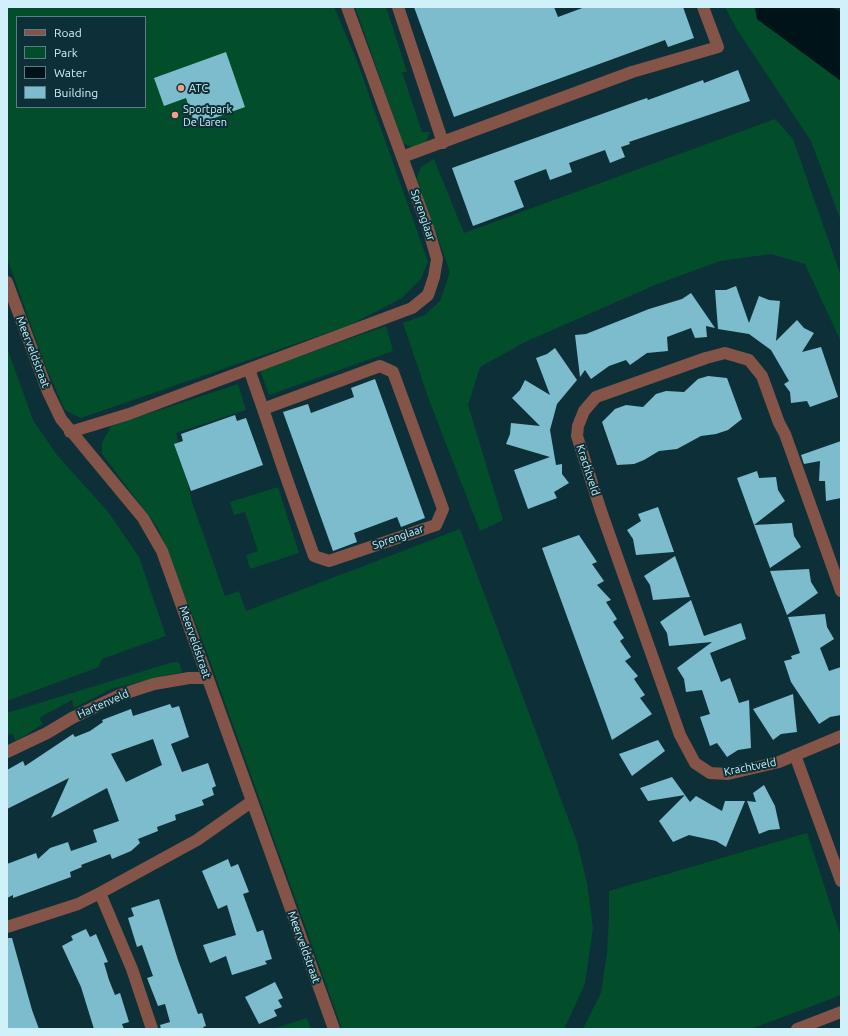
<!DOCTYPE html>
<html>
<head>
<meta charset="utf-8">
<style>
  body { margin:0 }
  #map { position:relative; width:848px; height:1036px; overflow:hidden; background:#0d3038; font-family:Ubuntu,sans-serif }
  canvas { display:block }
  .frame { position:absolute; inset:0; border:8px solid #d1f1fa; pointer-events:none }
  .legend { position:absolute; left:16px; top:16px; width:130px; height:92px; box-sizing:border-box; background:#0d3038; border:1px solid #5b7d86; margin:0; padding:5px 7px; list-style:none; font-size:12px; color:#d1f1fa }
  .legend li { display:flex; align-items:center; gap:8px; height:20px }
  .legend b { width:20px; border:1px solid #5b7d86 }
</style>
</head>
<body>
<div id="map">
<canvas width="848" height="1036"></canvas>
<div class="frame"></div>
<ul class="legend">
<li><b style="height:5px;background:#835447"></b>Road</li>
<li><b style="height:11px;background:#024d2a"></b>Park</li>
<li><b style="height:11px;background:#001318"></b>Water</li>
<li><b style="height:11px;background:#7cbccd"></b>Building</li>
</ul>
</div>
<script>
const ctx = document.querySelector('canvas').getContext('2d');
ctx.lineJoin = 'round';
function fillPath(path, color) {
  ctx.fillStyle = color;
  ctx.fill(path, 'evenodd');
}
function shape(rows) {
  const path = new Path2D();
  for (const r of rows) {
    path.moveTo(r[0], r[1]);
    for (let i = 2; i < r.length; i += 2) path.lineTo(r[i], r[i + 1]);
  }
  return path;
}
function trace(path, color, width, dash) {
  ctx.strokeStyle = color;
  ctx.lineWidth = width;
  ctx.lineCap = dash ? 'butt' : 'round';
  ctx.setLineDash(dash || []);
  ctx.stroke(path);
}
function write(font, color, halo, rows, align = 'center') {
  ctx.font = font + ' Ubuntu,sans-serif';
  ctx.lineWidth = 4;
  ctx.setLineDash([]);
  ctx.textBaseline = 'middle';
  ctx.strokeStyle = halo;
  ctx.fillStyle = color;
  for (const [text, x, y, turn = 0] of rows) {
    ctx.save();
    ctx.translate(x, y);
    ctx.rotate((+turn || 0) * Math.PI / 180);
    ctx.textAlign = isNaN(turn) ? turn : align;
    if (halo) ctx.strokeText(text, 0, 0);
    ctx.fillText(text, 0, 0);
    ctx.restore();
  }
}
fillPath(shape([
  [7,7,334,7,357,61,428,262,421,279,402,298,350,325,81,418,65,410,45,365,7,258],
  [17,17,145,17,145,107,17,107],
  [355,7,386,7,407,72,402,72,422,132,430,132,425,144,414,149,403,143],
  [725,7,755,7,757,19,841,81,841,221,811,141,736,28],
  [775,119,793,139,841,276,841,342,805,264,771,254,720,261,655,285,525,342,480,367,468,405,503,520,480,531,429,400,403,323,425,315,440,301,450,272,417,179,421,167,434,159,464,233],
  [386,326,393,351,269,395,260,370],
  [7,348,33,420,57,455,109,513,139,557,166,636,102,659,99,667,7,701],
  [238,384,246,410,176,433,192,502,225,596,239,591,246,611,460,529,577,842,587,883,593,928,585,984,564,1029,342,1029,206,650,158,528,102,454,102,443,111,426],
  [278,487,299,553,250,569,246,555,258,551,245,512,234,515,230,502],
  [173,662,179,662,182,672,111,689,74,708,72,700,39,718,43,724,16,741,12,733,7,736,7,713],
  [807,833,841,937,841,995,751,1029,583,1029,601,993,607,952,609,917,609,891],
  [307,1018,311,1029,273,1029]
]), '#024d2a');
fillPath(shape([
  [755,7,829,7,841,11,841,81,757,19]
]), '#001318');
fillPath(shape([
  [414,7,554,7,558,17,585,7,683,7,694,38,668,47,665,40,454,117],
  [226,52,245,107,195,125,186,98,164,106,154,78],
  [738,70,750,101,629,142,630,144,621,147,625,157,610,163,605,150,569,163,572,172,550,180,546,169,514,181,524,207,473,226,452,168,638,101,647,98,648,100,703,80,704,83],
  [736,286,749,323,759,296,769,300,780,301,776,341,797,320,804,328,814,333,802,352,821,347,838,397,810,407,807,401,791,403,790,392,784,384,789,381,771,350,749,334,718,329,715,290,726,290],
  [691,293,715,328,706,326,707,337,695,338,691,328,667,337,668,351,647,353,630,365,626,360,609,366,591,379,585,370,580,377,575,335,586,334,649,309,682,299],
  [555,348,577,380,557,404,550,430,556,465,562,464,562,474,569,483,554,492,557,498,528,509,514,470,550,457,506,444,510,434,511,423,540,426,512,398,520,390,525,380,550,395,536,358,547,354],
  [708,376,727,378,742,419,728,430,716,434,701,436,677,449,659,451,644,460,634,464,617,465,602,422,615,409,626,405,643,407,656,394,666,391,684,392,698,379],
  [375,379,425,518,401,527,397,517,354,533,357,542,333,551,283,412,308,404,311,413,354,397,351,388],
  [235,415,237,421,246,418,263,465,191,491,174,444,183,441,181,434],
  [841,441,841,498,826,501,825,481,819,481,820,461,804,464,801,455],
  [757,471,759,478,776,477,778,490,785,501,754,525,737,478],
  [658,507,674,552,636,555,633,539,627,530,641,521,638,514],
  [792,523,794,536,801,547,770,568,754,525],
  [579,535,597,562,592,564,604,581,597,585,611,600,606,602,617,619,613,622,624,638,620,641,631,657,625,661,638,676,634,679,645,695,640,698,652,714,612,740,542,548],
  [675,556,690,597,653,600,650,585,644,576],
  [809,569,811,582,818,593,787,615,770,571],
  [691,600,704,636,741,623,746,639,710,653,721,682,730,678,739,703,749,700,751,748,738,750,727,757,717,743,710,746,700,717,710,714,702,690,686,692,684,679,677,668,712,642,669,646,667,633,660,622],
  [825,614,827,627,834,639,820,648,829,671,841,667,841,715,830,717,819,724,791,682,784,661,792,659,791,656,800,653,788,617],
  [793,694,797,732,781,734,773,740,753,709],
  [170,704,172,708,179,706,189,737,171,744,182,772,208,763,216,786,212,788,214,795,202,800,204,805,175,815,176,820,157,827,158,831,138,839,140,843,131,851,112,859,110,854,81,865,82,867,70,872,71,877,13,898,13,895,7,898,7,864,36,853,38,859,50,848,68,842,71,851,97,842,93,830,119,821,107,788,51,818,69,778,7,809,7,770,23,761,25,766,73,734,75,737,90,731,103,722,102,720,131,709,133,716],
  [153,739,162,765,126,782,111,754],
  [658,740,665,751,632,776,619,754],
  [672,777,690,802,696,796,722,811,725,801,745,801,726,847,716,841,689,835,673,842,659,821,685,795,648,801,640,788],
  [764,785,775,806,780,829,769,830,759,834,747,801,756,802,753,793],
  [228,859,231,867,238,864,249,892,243,894,257,932,263,930,272,959,265,961,267,964,232,975,226,956,210,963,203,945,236,935,227,905,218,909,202,871],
  [159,899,178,960,198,1014,202,1013,206,1026,203,1027,204,1029,161,1029,160,1025,170,1022,165,1004,158,1006,147,978,153,976,142,945,137,947,128,918,134,916,131,908],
  [86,929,90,937,96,934,108,962,104,963,109,980,115,995,120,993,129,1022,122,1024,124,1029,94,1029,81,987,62,946,73,940,71,936],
  [7,938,12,938,32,1010,39,1029,7,1029],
  [275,982,283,998,278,1000,282,1007,274,1010,277,1016,259,1024,245,997]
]), '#7cbccd');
trace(shape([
  [398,7,443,143],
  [402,157,632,72,718,47,703,7],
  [7,282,48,392,61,419,143,518,162,551,334,1029],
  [249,369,263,409,284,471,314,556,329,561,436,525,443,509,393,372,380,366,263,409],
  [70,432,129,414,412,308,428,295,434,277,437,259,428,228,347,7],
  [841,591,785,434,779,423,762,376,749,360,725,353,706,358,596,397,584,411,578,426,577,436,601,511,680,735,695,763,710,773,728,774,779,762,841,736],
  [7,752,47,733,72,718,120,695,154,684,189,678,207,678],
  [795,755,841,881],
  [100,893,132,969,152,1029],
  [7,927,78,904,100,893,197,840,251,802],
  [797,1029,841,1012]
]), '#835447', 12);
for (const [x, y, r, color] of [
  [181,88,4,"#f49e88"],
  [175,115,4,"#f49e88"]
]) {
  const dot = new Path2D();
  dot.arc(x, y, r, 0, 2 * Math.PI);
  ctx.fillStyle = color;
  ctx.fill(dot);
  trace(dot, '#0d3038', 1.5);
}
write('11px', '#d1f1fa', '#0d3038', [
  ["ATC",189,88],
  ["Sportpark",183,109],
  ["De Laren",183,122]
], 'left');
write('11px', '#d1f1fa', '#0d3038', [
  ["Sprenglaar",423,215,71],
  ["Meerveldstraat",33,352,69],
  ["Krachtveld",588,470,72],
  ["Sprenglaar",398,537,-19],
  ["Meerveldstraat",195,642,71],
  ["Hartenveld",103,704,-24],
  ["Krachtveld",750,767,-11],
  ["Meerveldstraat",304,947,70]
]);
</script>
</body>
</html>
